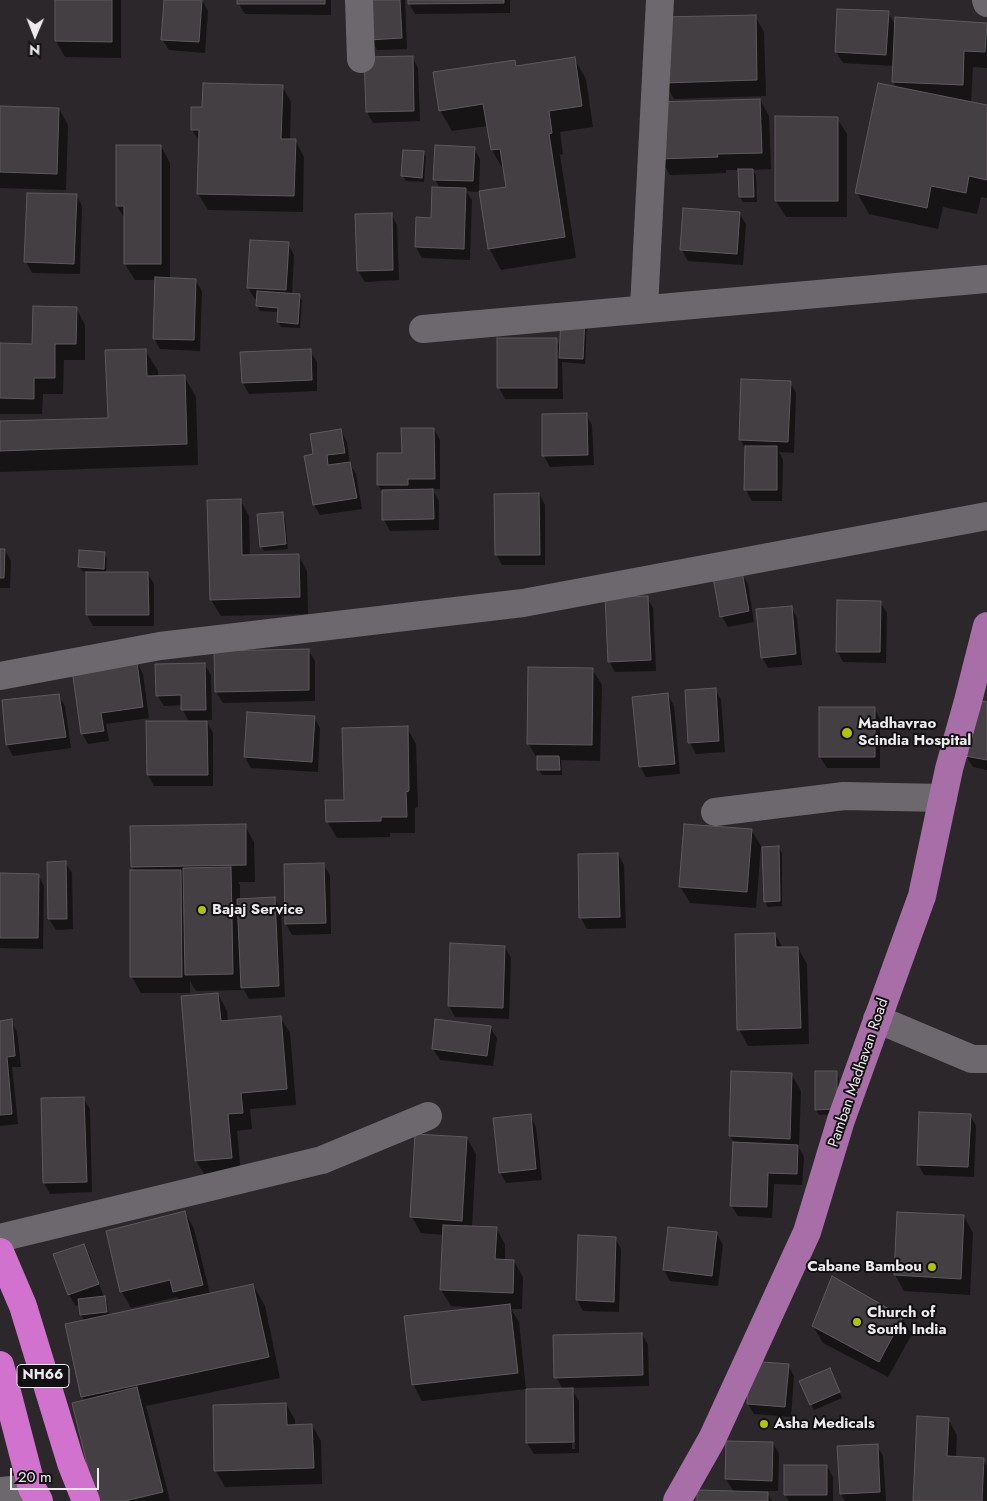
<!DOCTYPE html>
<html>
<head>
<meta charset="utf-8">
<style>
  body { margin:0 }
  #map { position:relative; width:987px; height:1501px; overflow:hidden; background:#2b272a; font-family:Jost,sans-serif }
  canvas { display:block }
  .north { position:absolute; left:10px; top:10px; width:50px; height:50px; -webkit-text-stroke:4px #121012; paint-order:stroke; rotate:181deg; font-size:14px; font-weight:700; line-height:20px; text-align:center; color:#edebed }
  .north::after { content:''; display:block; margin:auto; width:18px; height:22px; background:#edebed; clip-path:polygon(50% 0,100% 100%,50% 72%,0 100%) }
  .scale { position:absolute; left:10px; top:1468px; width:89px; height:22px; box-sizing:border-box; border:2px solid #edebed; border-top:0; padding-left:6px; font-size:15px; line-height:18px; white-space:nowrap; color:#edebed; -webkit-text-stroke:4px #121012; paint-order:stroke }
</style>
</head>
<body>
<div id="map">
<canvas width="987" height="1501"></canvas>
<div class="north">N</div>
<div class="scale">20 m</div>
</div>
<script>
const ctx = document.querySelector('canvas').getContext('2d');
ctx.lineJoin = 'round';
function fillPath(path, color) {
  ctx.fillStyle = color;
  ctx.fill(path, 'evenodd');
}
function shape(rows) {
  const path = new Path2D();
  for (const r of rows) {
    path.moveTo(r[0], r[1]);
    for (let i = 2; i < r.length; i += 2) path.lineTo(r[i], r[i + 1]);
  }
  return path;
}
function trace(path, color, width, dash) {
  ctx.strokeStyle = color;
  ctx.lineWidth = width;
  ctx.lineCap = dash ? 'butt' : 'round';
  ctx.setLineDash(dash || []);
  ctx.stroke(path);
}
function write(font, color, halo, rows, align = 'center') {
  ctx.font = font + ' Jost,sans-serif';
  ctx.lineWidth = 4;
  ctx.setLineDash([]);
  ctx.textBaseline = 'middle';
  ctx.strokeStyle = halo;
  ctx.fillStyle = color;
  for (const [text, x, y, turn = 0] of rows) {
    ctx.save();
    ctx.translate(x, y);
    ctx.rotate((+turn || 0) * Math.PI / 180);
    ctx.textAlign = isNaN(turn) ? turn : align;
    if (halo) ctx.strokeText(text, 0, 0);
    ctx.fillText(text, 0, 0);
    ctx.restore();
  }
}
fillPath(shape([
  [56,0,121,0,121,58,65,57,56,41],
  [165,0,202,0,208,11,205,53,169,50,162,39],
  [238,0,331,0,331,15,245,14,238,3],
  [368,0,405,0,407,49,377,50,371,39],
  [409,0,510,0,510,13,415,14,409,3],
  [888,13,896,26,986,24,987,26,987,68,973,67,971,104,987,107,987,198,981,197,977,214,943,207,938,229,869,214,857,193,897,89,893,81,894,66,843,63,836,52],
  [755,16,764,32,766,96,674,99,664,82],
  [412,57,418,68,420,121,373,123,367,112],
  [574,58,586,79,593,127,560,132,563,154,560,155,576,258,501,270,489,248,508,188,504,171,492,150,488,126,452,131,440,110,514,61,518,67],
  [282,86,291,102,290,140,295,140,304,157,303,212,208,210,198,194,200,142,192,130,204,108],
  [760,100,769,116,771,169,752,170,756,175,757,202,743,202,740,197,739,170,726,170,726,173,670,175,660,158],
  [0,107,59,109,68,125,66,190,0,188],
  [837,118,847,134,847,217,786,217,776,201],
  [161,146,170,163,170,279,195,280,202,291,200,351,160,349,154,338,156,280,135,280,125,264,125,219,117,206],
  [474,148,480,159,479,192,466,191,472,200,470,260,422,258,416,247,432,219,440,189,435,179],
  [423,152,426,157,424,182,406,181,403,176],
  [76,195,82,206,80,274,32,273,26,262],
  [739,213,746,224,743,265,688,261,682,250],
  [391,214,397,225,399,280,365,282,358,271],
  [288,244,294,255,292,295,299,295,302,301,300,328,281,327,278,322,279,312,260,311,257,306,258,299,255,299,248,288],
  [76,308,85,325,85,360,64,360,63,394,43,394,42,414,0,414,0,344,33,345],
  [587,324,585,364,562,362,563,399,505,399,499,388,556,340,561,348],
  [145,350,158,371,158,377,184,376,196,397,198,465,0,472,0,423,109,419],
  [310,351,317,362,317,391,249,394,243,383],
  [790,382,796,393,794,453,779,452,783,459,782,501,752,501,746,490,746,450,740,439],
  [586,414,592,425,594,465,550,467,544,456],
  [434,429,440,440,440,489,432,489,439,501,439,530,390,531,384,520,383,493,378,485,403,454],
  [341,431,347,442,350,464,356,474,362,509,320,515,314,505,314,455],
  [539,494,545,505,545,565,502,565,496,554],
  [240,500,249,516,250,556,298,555,307,571,308,614,221,616,211,600],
  [282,513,285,518,288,549,264,551,261,546],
  [0,550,5,550,11,561,10,588,0,588],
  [104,553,107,558,106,573,148,574,154,584,154,626,93,626,87,615,87,572,82,571,79,566],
  [741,573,748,584,754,622,728,627,722,616],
  [647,597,653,608,656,671,615,672,609,661],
  [880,602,887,613,886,663,843,662,837,651],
  [791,607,797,618,802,665,768,668,762,657],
  [308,650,315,661,315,701,223,703,216,692],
  [137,663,143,674,149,718,106,724,109,741,88,744,82,733],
  [204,664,211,675,212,720,206,720,213,733,213,786,154,786,148,775,148,722,189,722,183,710,183,705,164,706,157,695],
  [592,669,602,685,600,761,561,760,562,775,542,775,539,770,538,760,528,743],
  [715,689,721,700,725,752,696,754,690,743],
  [58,695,65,706,71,748,13,756,7,745],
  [668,695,674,706,680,774,646,777,640,766],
  [987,704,987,770,973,767,966,756],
  [874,708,880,719,880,768,827,768,820,757],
  [248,713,314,717,320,728,318,772,251,768,245,757],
  [407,728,416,744,418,807,415,808,415,833,390,833,390,837,337,838,327,821],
  [245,826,254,842,255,882,238,882,240,885,240,900,275,899,281,910,285,997,249,999,244,990,196,991,190,981,190,993,141,993,132,977,135,872,132,867],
  [751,830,761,846,756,908,690,903,680,886],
  [779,848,782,853,782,906,768,907,765,902],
  [618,854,624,865,626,928,587,929,581,918,579,855],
  [65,862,72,873,73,929,56,930,49,919,48,863],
  [323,864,330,875,331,934,292,935,286,924],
  [0,874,38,875,44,886,43,949,0,948],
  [775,934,783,948,798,948,807,964,809,1044,748,1046,739,1029],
  [452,944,505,947,511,958,509,1019,455,1017,449,1006],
  [218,994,227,1011,228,1022,280,1017,290,1033,296,1105,250,1109,252,1129,237,1131,241,1174,206,1177,196,1161],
  [11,1021,17,1032,21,1067,12,1067,18,1124,0,1126,0,1022],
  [490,1027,497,1038,493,1066,440,1060,433,1049],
  [836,1072,839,1078,839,1114,819,1115,816,1110],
  [733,1073,792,1075,801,1091,799,1148,804,1157,802,1185,774,1184,772,1218,738,1216,731,1205,734,1143,730,1136],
  [83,1098,90,1109,92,1192,50,1194,44,1183],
  [970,1115,976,1126,974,1177,924,1175,918,1164],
  [530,1116,536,1127,542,1180,506,1183,500,1172],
  [467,1138,476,1154,472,1227,496,1228,505,1244,505,1261,514,1261,523,1277,522,1309,511,1309,519,1322,526,1389,422,1401,413,1384,478,1308,451,1306,441,1290,443,1235,421,1233,412,1217],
  [185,1212,194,1229,210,1294,253,1285,265,1306,280,1378,146,1406,170,1501,97,1501,85,1401,82,1396,85,1321,81,1315,80,1304,76,1306,69,1295,55,1255,84,1245,90,1256,103,1295,107,1302,109,1316,180,1301,177,1297,131,1308,122,1292,107,1232],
  [964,1216,973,1233,970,1295,904,1291,895,1275],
  [717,1234,723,1245,718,1286,670,1281,664,1270],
  [615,1238,621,1249,619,1312,583,1311,577,1300],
  [902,1318,912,1334,888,1377,823,1343,813,1326],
  [642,1334,648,1345,649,1386,571,1388,579,1401,579,1453,534,1454,527,1443,563,1390,556,1377],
  [572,1399,574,1399,575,1449,572,1449],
  [788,1365,794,1376,791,1417,754,1414,748,1404],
  [832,1375,842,1398,814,1410,801,1382],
  [286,1404,295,1420,295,1426,312,1425,321,1441,322,1484,225,1487,216,1471],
  [948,1419,957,1435,956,1458,983,1460,987,1466,987,1501,914,1501],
  [727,1442,773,1443,779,1454,778,1491,766,1491,772,1501,698,1501,734,1492,726,1479],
  [877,1445,883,1456,886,1501,845,1501,841,1494],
  [827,1466,833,1477,833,1501,789,1501,785,1494]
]), '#0007');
const building = shape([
  [55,0,112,0,112,42,55,41,55,0],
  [164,0,202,0,199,42,161,40,164,0],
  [237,0,325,0,325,4,237,4,237,0],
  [367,0,400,0,402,38,369,40,367,0],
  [408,0,504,0,504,3,408,4,408,0],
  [837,9,889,11,886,55,835,52,837,9],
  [756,15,757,80,663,83,661,17,756,15],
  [895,17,987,23,985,52,964,51,963,85,892,82,895,17],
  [413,56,414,111,366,112,364,57,413,56],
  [575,57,582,106,549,111,552,133,549,134,565,237,488,249,479,191,506,187,500,149,491,150,483,104,439,111,433,72,515,60,516,66,575,57],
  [203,83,283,85,281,139,296,139,294,196,197,194,199,130,191,130,191,107,202,107,203,83],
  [878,83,987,105,987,180,969,176,966,193,931,186,927,208,855,193,878,83],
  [760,99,762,153,717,154,718,157,659,159,657,102,760,99],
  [0,106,59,108,57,174,0,172,0,106],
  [775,116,838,117,838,201,775,201,775,116],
  [116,145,161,145,161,264,124,264,124,206,116,206,116,145],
  [435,145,475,147,473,181,433,180,435,145],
  [403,150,424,151,422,178,401,176,403,150],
  [738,169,753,169,754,197,739,197,738,169],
  [432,187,466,188,464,249,415,247,416,217,431,218,432,187],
  [27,193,77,194,74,264,24,262,27,193],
  [683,208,740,212,737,254,680,250,683,208],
  [392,213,393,270,357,271,355,214,392,213],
  [250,240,289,242,286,290,247,288,250,240],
  [155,277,196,279,194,340,153,339,155,277],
  [257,291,300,294,298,324,277,322,278,308,256,306,257,291],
  [33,306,77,307,76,344,55,344,55,378,34,378,34,399,0,398,0,343,32,344,33,306],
  [561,317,585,318,583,359,559,358,561,317],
  [497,338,557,338,557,388,497,388,497,338],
  [146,349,147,376,185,375,187,444,0,451,0,421,108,418,105,350,146,349],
  [311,349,312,380,242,383,240,352,311,349],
  [741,379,791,381,788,442,739,440,741,379],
  [587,413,588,455,542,456,542,414,587,413],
  [401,428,434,428,435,479,408,479,408,485,377,485,377,453,402,453,401,428],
  [341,429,345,453,327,455,328,465,350,462,357,498,313,505,304,456,313,454,310,434,341,429],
  [745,446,777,446,777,490,744,490,745,446],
  [433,489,434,519,382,520,382,490,433,489],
  [539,493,540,555,495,555,494,494,539,493],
  [241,499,242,555,299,554,300,597,210,600,207,500,241,499],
  [283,512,286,544,260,547,257,514,283,512],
  [0,549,5,549,4,578,0,578,0,549],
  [79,550,105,552,104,569,78,567,79,550],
  [742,571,749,611,720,617,713,577,742,571],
  [86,572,148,572,149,615,86,615,86,572],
  [648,596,651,660,608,662,605,597,648,596],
  [837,600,881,601,880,652,836,652,837,600],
  [792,606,796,654,761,658,756,609,792,606],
  [309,649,309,690,215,692,214,651,309,649],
  [137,662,143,707,101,713,104,731,81,734,72,670,137,662],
  [205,663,206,710,181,710,181,695,156,696,155,664,205,663],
  [528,667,593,668,592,745,527,744,528,667],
  [716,688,719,741,688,743,685,690,716,688],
  [668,693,675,764,639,767,632,697,668,693],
  [59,694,66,737,6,745,2,700,59,694],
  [976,700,987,702,987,760,965,756,976,700],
  [819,707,875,707,875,757,819,757,819,707],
  [247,712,315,716,312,762,244,757,247,712],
  [146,721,207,721,208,775,147,775,146,721],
  [408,726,409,791,406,792,407,817,381,817,381,821,326,822,325,800,344,800,342,728,408,726],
  [537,756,559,756,560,770,537,770,537,756],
  [246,824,246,865,131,867,130,826,246,824],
  [684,824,752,829,747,892,679,887,684,824],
  [779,846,780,901,764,902,762,847,779,846],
  [618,853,620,917,579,918,578,854,618,853],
  [66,861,67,919,48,919,47,862,66,861],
  [324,863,326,923,285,924,284,864,324,863],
  [231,867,233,974,185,975,183,868,231,867],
  [130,870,181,870,182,977,130,977,130,870],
  [0,873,39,874,38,938,0,938,0,873],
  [275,897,279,986,241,988,237,899,275,897],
  [775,933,776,947,798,947,801,1028,737,1030,735,934,775,933],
  [450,943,505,946,503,1008,448,1006,450,943],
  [218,993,221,1021,281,1016,287,1089,241,1093,243,1113,228,1114,232,1158,195,1161,181,996,218,993],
  [12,1019,15,1056,7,1057,12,1114,0,1115,0,1021,12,1019],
  [435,1019,491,1026,487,1056,432,1049,435,1019],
  [731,1071,792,1073,790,1139,729,1136,731,1071],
  [815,1071,837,1071,837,1109,815,1110,815,1071],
  [84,1097,87,1182,43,1183,41,1098,84,1097],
  [919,1112,971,1114,968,1167,917,1165,919,1112],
  [531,1114,536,1169,499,1173,493,1118,531,1114],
  [415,1134,467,1137,462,1221,410,1217,415,1134],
  [733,1142,798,1145,797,1174,768,1173,767,1207,730,1206,733,1142],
  [185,1211,203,1285,173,1292,170,1280,120,1292,106,1231,185,1211],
  [897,1212,964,1215,961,1279,894,1275,897,1212],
  [443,1225,497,1227,495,1259,514,1260,513,1293,440,1290,443,1225],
  [668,1227,717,1232,712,1276,663,1270,668,1227],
  [578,1235,616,1237,614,1302,576,1300,578,1235],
  [84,1244,99,1284,68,1295,53,1254,84,1244],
  [832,1276,903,1317,879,1362,812,1326,832,1276],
  [253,1284,269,1357,81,1397,65,1324,253,1284],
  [105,1296,107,1312,80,1315,78,1299,105,1296],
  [510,1304,518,1373,412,1385,404,1316,510,1304],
  [642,1333,643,1375,554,1378,553,1335,642,1333],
  [750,1361,789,1364,785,1407,747,1404,750,1361],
  [830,1368,840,1392,810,1405,799,1381,830,1368],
  [137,1387,163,1492,125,1501,96,1501,72,1403,137,1387],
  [573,1388,574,1442,526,1443,526,1389,573,1388],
  [286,1403,287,1425,312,1424,314,1468,214,1471,213,1405,286,1403],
  [917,1416,949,1418,947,1456,984,1458,982,1501,913,1501,917,1416],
  [726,1441,773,1442,772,1481,725,1479,726,1441],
  [878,1444,880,1492,840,1494,837,1446,878,1444],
  [784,1465,827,1465,827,1495,784,1495,784,1465],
  [697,1490,768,1492,768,1501,697,1501,697,1490]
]);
fillPath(building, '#443f43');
trace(building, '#5e595e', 1);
trace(shape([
  [359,0,361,59],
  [986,0,987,3],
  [644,308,660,0],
  [423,329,987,279],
  [0,676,160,646,523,603,987,516],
  [715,812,844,796,943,798],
  [877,1019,972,1059,987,1059],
  [0,1238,322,1160,428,1116],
  [0,1491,32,1488]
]), '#6d686d', 28);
trace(shape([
  [677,1501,712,1439,807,1232,841,1120,922,896,949,769,968,701,987,626]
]), '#a86ea7', 28);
trace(shape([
  [0,1252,23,1306,71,1463,86,1501],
  [0,1365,32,1488,39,1501]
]), '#d072ce', 28);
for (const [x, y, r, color] of [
  [847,733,6,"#aec508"],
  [202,910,5,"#aec508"],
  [932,1267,5,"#aec508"],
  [857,1322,5,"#aec508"],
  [764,1424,5,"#aec508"]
]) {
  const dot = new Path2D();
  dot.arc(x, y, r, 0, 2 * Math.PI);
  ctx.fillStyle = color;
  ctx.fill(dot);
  trace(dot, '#121012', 2);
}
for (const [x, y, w] of [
  [43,1376,52]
]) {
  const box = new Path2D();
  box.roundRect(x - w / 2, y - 11.5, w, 23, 4);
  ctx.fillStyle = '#121012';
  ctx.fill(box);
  trace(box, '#edebed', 1);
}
write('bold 14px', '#edebed', null, [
  ["NH66",43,1376]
]);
write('bold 15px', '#edebed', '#121012', [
  ["Madhavrao",858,724],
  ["Scindia Hospital",858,741],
  ["Bajaj Service",212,910],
  ["Cabane Bambou",922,1267,"right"],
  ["Church of",867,1313],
  ["South India",867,1330],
  ["Asha Medicals",774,1424]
], 'left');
write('15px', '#edebed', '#121012', [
  ["Pamban Madhavan Road",859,1073,-71]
]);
</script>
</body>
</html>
